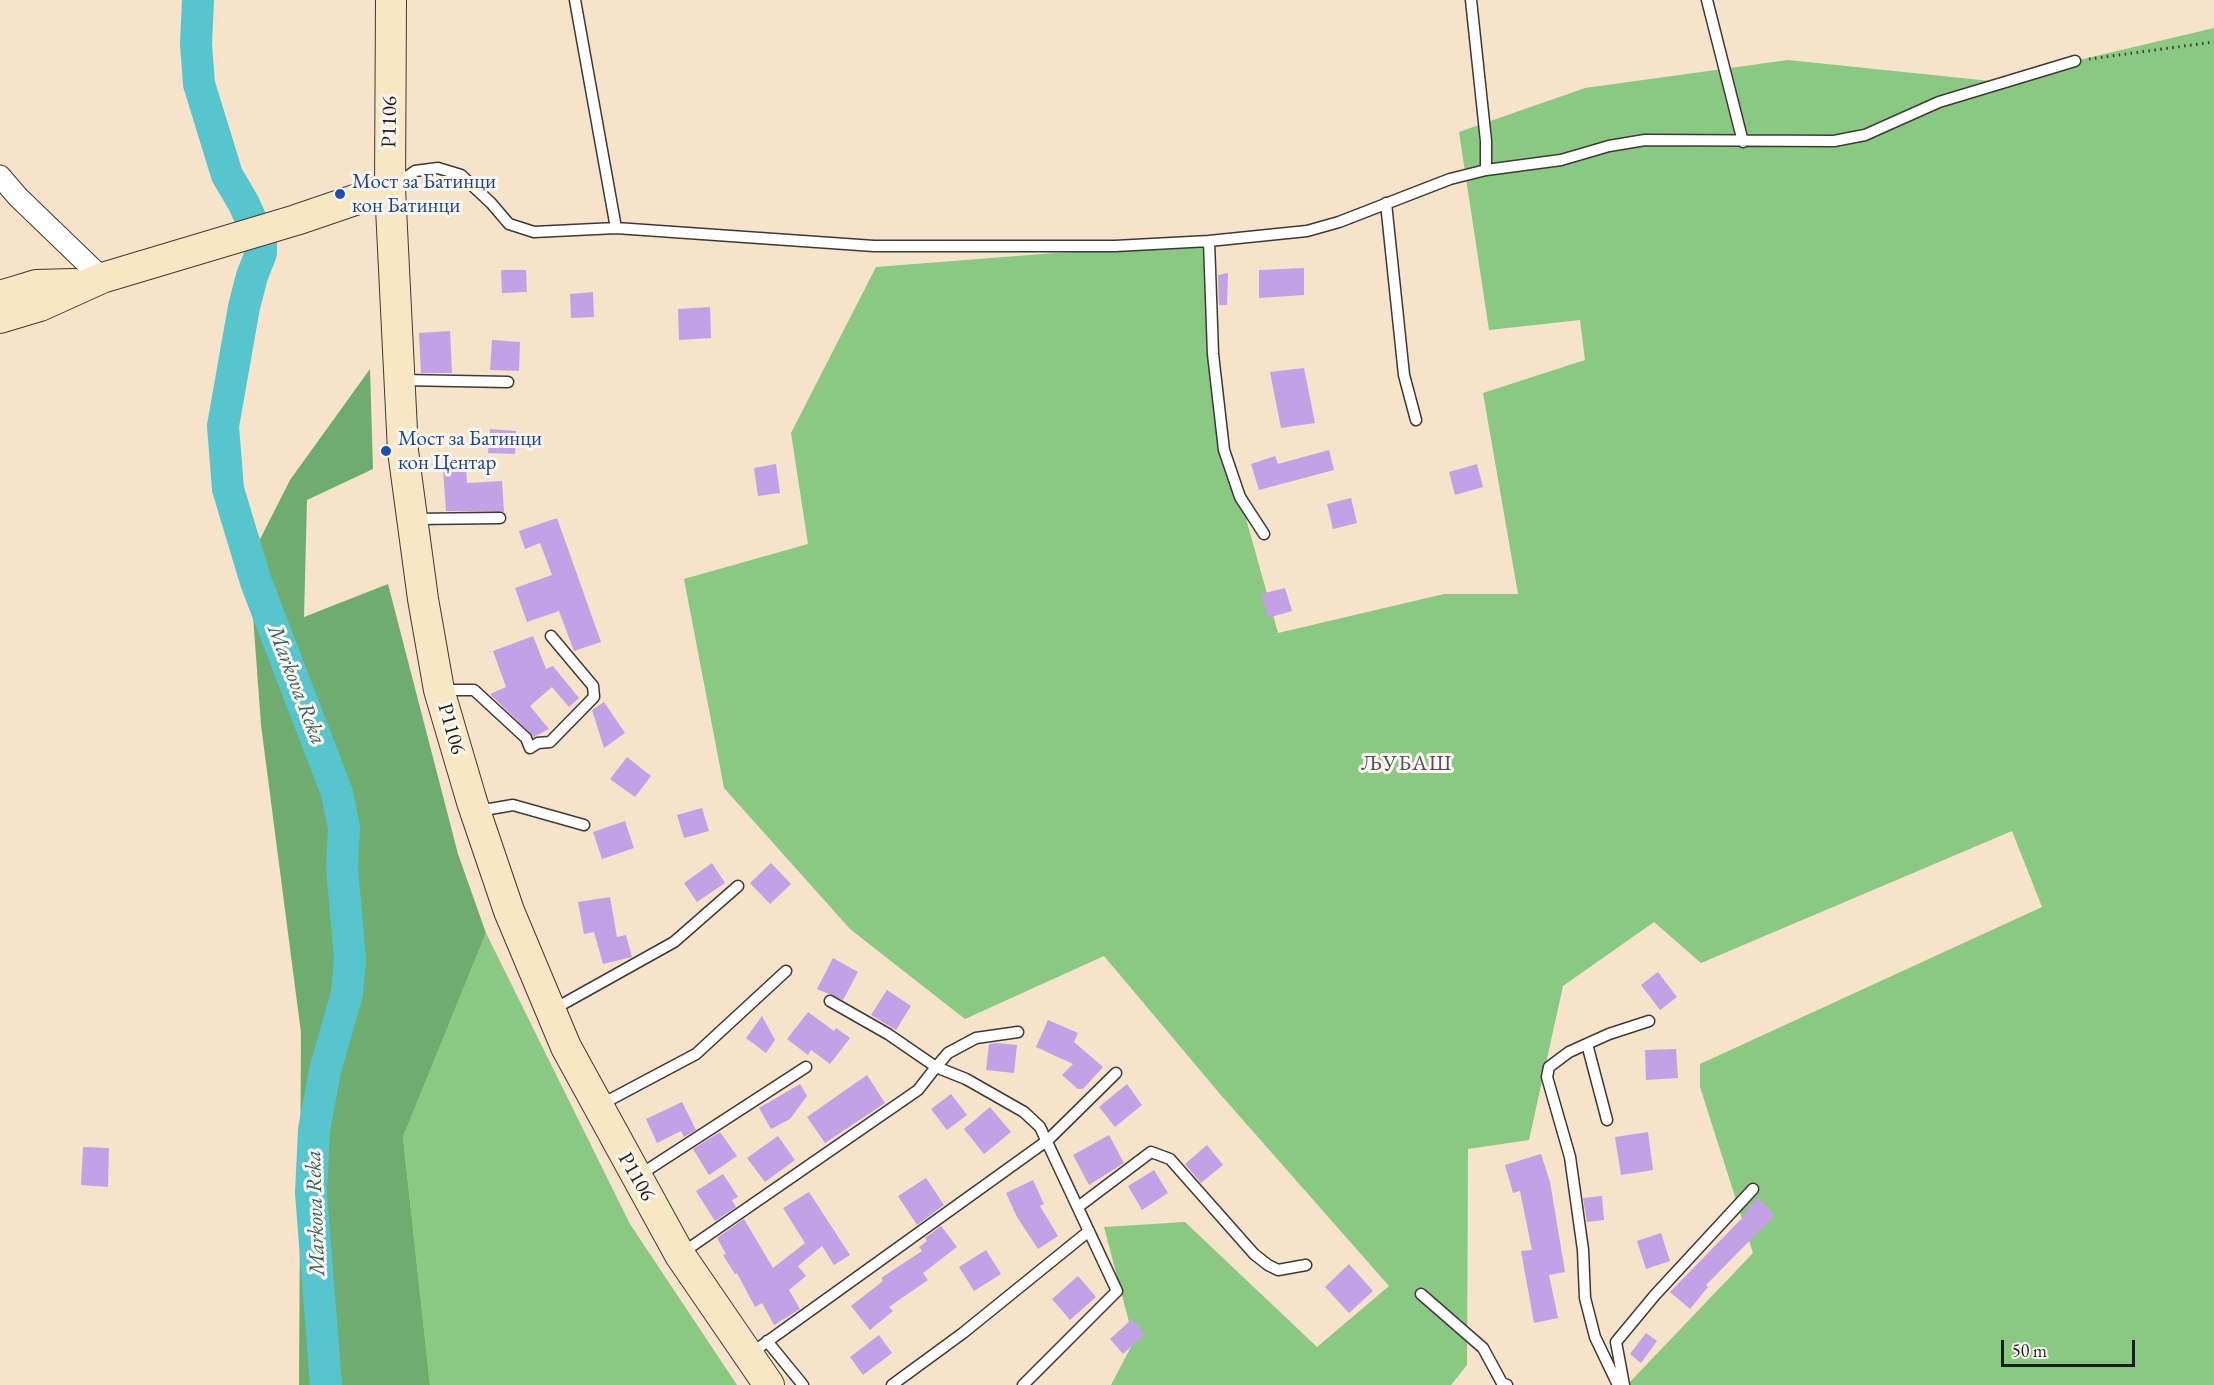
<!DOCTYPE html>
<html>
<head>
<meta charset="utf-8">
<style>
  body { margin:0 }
  #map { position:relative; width:2214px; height:1385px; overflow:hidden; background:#f6e3ca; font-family:"EB Garamond",serif }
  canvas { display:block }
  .scale { position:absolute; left:2001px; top:1340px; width:134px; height:27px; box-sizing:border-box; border:3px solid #1c1c1c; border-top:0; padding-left:8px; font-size:18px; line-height:21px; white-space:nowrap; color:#1c1c1c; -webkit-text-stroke:4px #fbf7ec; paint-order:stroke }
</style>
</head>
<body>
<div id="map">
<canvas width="2214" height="1385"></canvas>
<div class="scale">50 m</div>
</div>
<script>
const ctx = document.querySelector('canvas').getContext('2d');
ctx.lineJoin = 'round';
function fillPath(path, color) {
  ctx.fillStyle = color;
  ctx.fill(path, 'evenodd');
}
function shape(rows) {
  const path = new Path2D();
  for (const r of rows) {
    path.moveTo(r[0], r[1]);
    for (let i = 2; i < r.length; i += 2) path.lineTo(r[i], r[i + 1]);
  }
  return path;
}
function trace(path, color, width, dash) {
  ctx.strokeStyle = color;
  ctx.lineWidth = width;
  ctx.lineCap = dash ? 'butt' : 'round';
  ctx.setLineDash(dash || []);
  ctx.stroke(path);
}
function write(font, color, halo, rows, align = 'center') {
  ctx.font = font + ' "EB Garamond",serif';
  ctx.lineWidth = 6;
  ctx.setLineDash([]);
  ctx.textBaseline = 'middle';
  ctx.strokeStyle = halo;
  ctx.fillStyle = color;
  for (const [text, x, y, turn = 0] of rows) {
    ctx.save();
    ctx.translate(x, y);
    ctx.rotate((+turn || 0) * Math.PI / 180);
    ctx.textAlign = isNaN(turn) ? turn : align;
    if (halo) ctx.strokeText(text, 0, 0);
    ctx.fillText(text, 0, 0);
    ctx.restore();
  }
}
fillPath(shape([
  [2214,28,2214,1385,1627,1385,1753,1253,1700,1087,1700,1064,2042,907,2012,831,1701,963,1654,922,1563,986,1529,1140,1468,1149,1467,1365,1451,1385,1111,1385,1134,1341,1104,1227,1185,1222,1317,1347,1389,1286,1220,1094,1104,956,965,1019,850,929,724,788,684,579,808,544,791,433,876,267,1209,241,1224,450,1240,497,1278,633,1444,594,1518,594,1483,393,1585,360,1580,320,1489,330,1459,132,1585,88,1788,60,2000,82,2075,61],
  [486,933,630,1224,737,1385,430,1385,403,1137]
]), '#89c981');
fillPath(shape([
  [370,369,373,469,307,500,304,617,388,584,458,854,486,933,403,1137,430,1385,299,1385,301,1033,261,725,249,561,290,480]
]), '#6ead6f');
trace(shape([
  [198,0,196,44,199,84,227,175,244,204,261,242,261,253,252,276,244,307,223,426,228,489,256,582,337,793,344,828,342,867,350,960,347,993,325,1071,314,1130,311,1193,326,1385]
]), '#57c5cd', 32);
fillPath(shape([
  [1304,268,1304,295,1259,298,1259,270],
  [501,270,526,270,527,292,502,293],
  [1228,273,1227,305,1219,305,1218,275],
  [593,292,594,317,571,318,570,294],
  [710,307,711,338,679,340,678,309],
  [450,331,452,373,421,373,419,333],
  [492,340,520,342,519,371,490,370],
  [1304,368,1315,423,1281,428,1270,372],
  [490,429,516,431,515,454,488,453],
  [1329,450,1334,470,1259,490,1251,464,1275,456,1278,464],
  [776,464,780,493,758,496,754,468],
  [1477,464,1483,487,1455,495,1449,472],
  [466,467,467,483,502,481,504,512,446,511,443,469],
  [1351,498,1357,523,1333,529,1327,504],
  [557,518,601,642,574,651,559,611,527,622,515,588,552,575,540,543,525,549,519,531],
  [1285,588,1292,611,1268,618,1261,594],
  [533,636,546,669,553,666,579,698,569,707,552,687,530,706,549,729,534,737,490,694,506,687,493,651],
  [604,702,625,733,604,748,592,710],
  [627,757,651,776,635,797,610,779],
  [702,808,709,831,684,838,677,815],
  [625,821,634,848,602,859,593,832],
  [712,863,725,883,697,902,684,883],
  [771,863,791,884,770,904,750,883],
  [610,897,617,937,626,935,632,957,603,964,594,932,584,934,578,902],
  [833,958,858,972,843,1000,817,989],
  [1658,972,1677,997,1660,1010,1641,985],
  [887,990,911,1006,896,1030,871,1015],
  [808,1012,834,1031,836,1028,850,1038,830,1064,811,1050,808,1055,787,1039],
  [762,1016,775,1040,766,1053,746,1038],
  [1048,1020,1078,1033,1074,1042,1103,1067,1083,1089,1078,1089,1062,1075,1073,1064,1036,1047],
  [996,1043,1017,1045,1014,1073,986,1070,989,1044],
  [1676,1049,1678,1078,1646,1080,1645,1050],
  [867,1075,885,1103,825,1143,807,1117],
  [800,1084,807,1096,790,1119,771,1129,759,1108],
  [1127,1084,1142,1105,1115,1127,1099,1107],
  [951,1094,967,1115,947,1130,931,1109],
  [682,1102,696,1130,684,1137,681,1131,657,1143,646,1119],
  [990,1107,1011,1132,984,1154,964,1129],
  [720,1132,737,1156,709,1175,693,1149],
  [1648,1132,1653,1170,1621,1175,1615,1137],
  [1109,1135,1124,1163,1089,1185,1073,1155],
  [778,1136,795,1160,765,1182,747,1158],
  [1207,1145,1223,1165,1201,1183,1185,1164],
  [83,1147,109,1148,108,1187,81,1185],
  [1541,1154,1550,1182,1565,1272,1549,1275,1558,1318,1534,1323,1521,1251,1532,1250,1520,1191,1513,1193,1505,1165],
  [1154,1170,1168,1193,1142,1210,1128,1186],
  [723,1174,738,1197,732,1200,736,1207,715,1221,696,1191],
  [926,1178,944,1205,917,1225,898,1196],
  [1033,1180,1044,1204,1040,1206,1058,1236,1038,1249,1017,1217,1006,1193],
  [809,1192,850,1255,834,1265,822,1246,798,1266,806,1276,789,1290,800,1309,774,1325,762,1303,755,1307,737,1273,735,1274,723,1255,726,1254,717,1238,744,1219,773,1268,805,1243,783,1208],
  [1602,1196,1604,1220,1587,1222,1583,1198],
  [1758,1198,1775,1215,1706,1285,1708,1287,1690,1309,1670,1292,1747,1213,1745,1211],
  [941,1226,957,1247,923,1273,928,1280,889,1307,893,1311,870,1330,851,1306,883,1281,881,1278,922,1251,919,1247,927,1241,925,1238],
  [1661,1233,1670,1261,1646,1269,1637,1241],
  [986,1250,1001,1274,974,1291,959,1267],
  [1349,1264,1373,1291,1349,1313,1325,1287],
  [1078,1276,1096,1297,1070,1320,1052,1299],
  [1132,1319,1145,1334,1123,1354,1110,1339],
  [1646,1333,1657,1341,1641,1363,1630,1354],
  [879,1335,892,1353,863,1375,850,1357]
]), '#c4a0e6');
const lane = shape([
  [575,0,616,228],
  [1471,0,1486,141,1486,170],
  [1707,0,1743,142],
  [395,185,415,171,438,168,461,175,491,203,509,224,534,232,616,228,874,246,1115,246,1209,241,1307,231,1339,222,1450,179,1486,170,1561,160,1609,146,1645,140,1834,141,1865,135,1939,102,2075,61],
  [1386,203,1404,375,1416,420],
  [1209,241,1213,354,1224,450,1240,497,1264,534],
  [402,380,508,382],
  [415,519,500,518],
  [441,690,474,690,526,738,530,748,538,743,550,742,594,697,593,686,551,636],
  [478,811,513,805,584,825],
  [830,1001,888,1034,936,1067,948,1053,976,1038,1018,1032],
  [554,1009,674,942,738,886],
  [1587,1044,1607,1120],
  [600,1105,696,1054,786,971],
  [638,1176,806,1067],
  [1078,1207,1151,1152,1170,1159,1254,1254,1268,1265,1278,1270,1306,1265],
  [682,1253,918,1090,936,1067,966,1079,1024,1112,1040,1127,1117,1291,1023,1385],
  [1421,1294,1483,1348,1502,1383,1507,1385],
  [767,1341,803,1385],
  [750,1354,1048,1140,1116,1073],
  [892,1385,963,1333,1089,1231],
  [1618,1385,1595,1337,1585,1298,1583,1250,1570,1157,1547,1077,1549,1067,1569,1052,1609,1034,1649,1021],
  [1624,1385,1616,1342,1655,1295,1753,1189]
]);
const street = shape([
  [0,176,18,197,102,278]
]);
const secondary = shape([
  [391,0,390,188,403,451,423,599,439,690,472,802,509,911,566,1047,680,1255,769,1385],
  [0,296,36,285,74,284],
  [0,318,40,306,102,278,296,220,390,188]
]);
trace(lane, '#3d3a36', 13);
trace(street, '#3d3a36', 23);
trace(secondary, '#3d3a36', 32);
trace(shape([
  [2089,59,2214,42]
]), '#3d3a36', 3, [1.5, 4.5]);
trace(lane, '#fff', 10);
trace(street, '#fff', 21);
trace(secondary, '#f9e7c3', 30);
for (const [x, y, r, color] of [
  [340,194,6,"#1a4fb4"],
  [386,451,6,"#1a4fb4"]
]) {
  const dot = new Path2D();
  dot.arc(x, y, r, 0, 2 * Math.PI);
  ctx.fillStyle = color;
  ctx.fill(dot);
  trace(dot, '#fbf7ec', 2);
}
write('21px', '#1c1c1c', '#fbf7ec', [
  ["P1106",390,122,-89],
  ["P1106",451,729,74],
  ["P1106",636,1177,60]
]);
write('21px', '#164399', '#fbf7ec', [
  ["Мост за Батинци",352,182],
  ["кон Батинци",352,206],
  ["Мост за Батинци",398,439],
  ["кон Центар",398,463]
], 'left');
write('italic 22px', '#346063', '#fbf7ec', [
  ["Markova Reka",296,685,69],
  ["Markova Reka",316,1213,-92]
]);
ctx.letterSpacing = '1.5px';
write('22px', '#574a63', '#fbf7ec', [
  ["ЉУБАШ",1407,764]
]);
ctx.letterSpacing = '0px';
</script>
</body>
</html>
